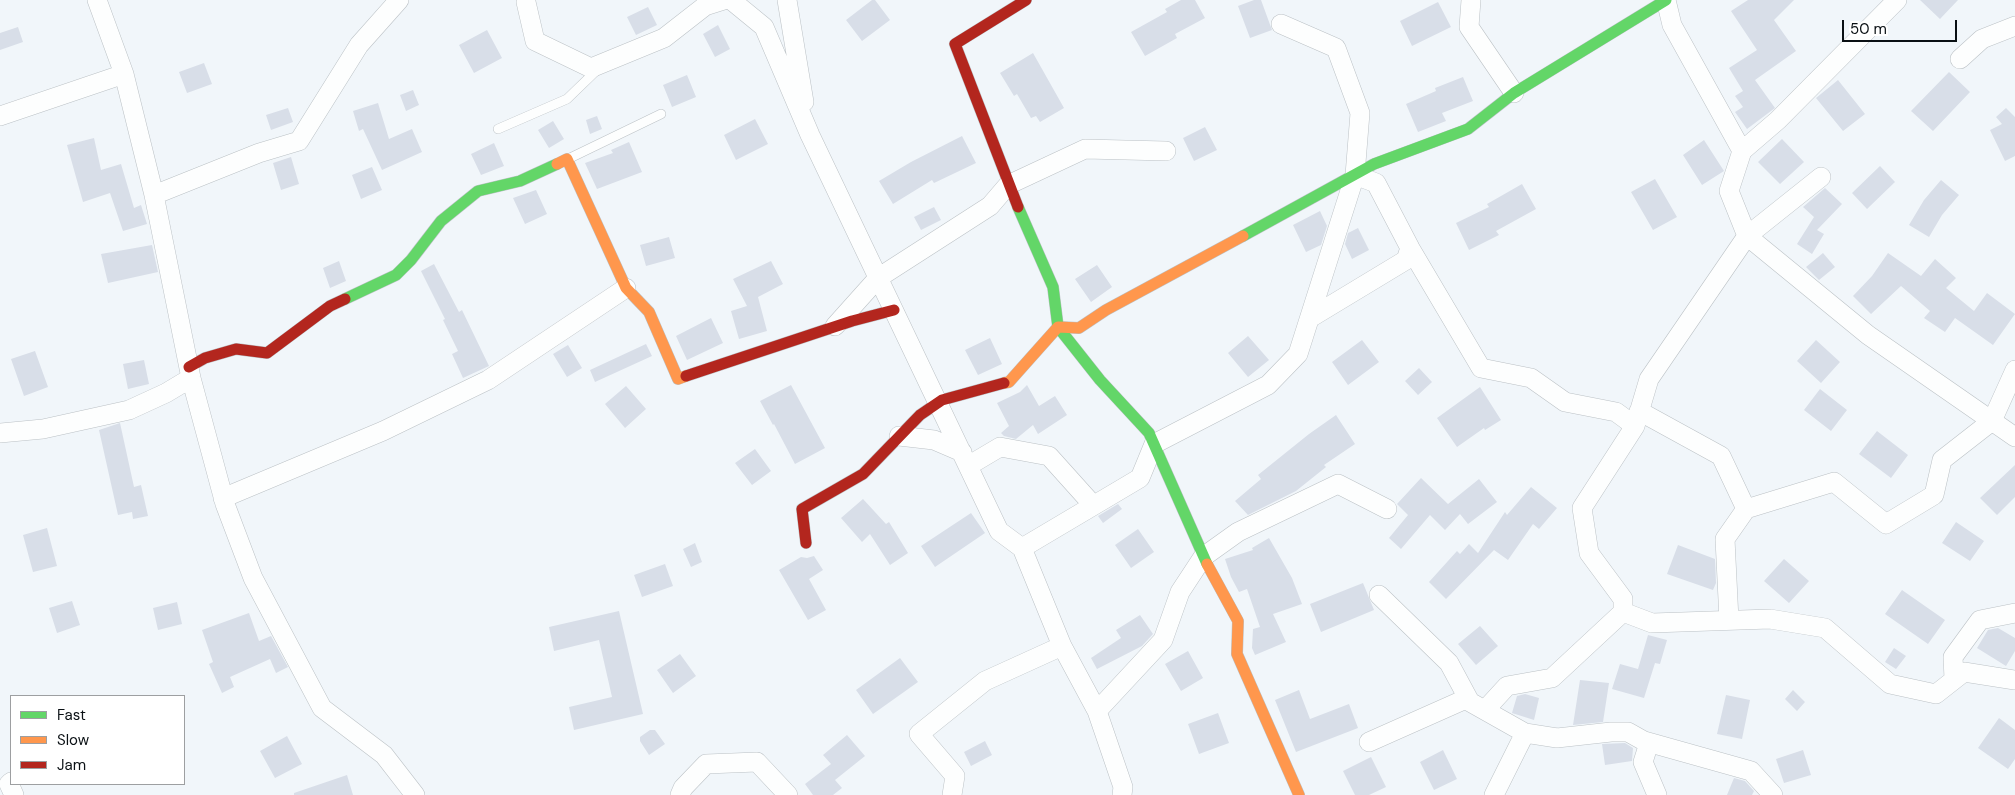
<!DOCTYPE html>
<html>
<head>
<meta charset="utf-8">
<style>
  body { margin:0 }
  #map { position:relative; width:2015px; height:795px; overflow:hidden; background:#f1f6fa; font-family:"DM Sans",sans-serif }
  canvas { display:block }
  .legend { position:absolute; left:10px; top:695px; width:175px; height:90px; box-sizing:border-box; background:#fff; border:1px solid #9d9fa1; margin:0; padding:6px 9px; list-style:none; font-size:15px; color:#0a1014 }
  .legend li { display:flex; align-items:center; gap:10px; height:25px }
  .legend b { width:25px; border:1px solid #9d9fa1 }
  .scale { position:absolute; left:1842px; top:20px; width:115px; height:22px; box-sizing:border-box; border:2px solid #0a1014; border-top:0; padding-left:6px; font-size:15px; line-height:18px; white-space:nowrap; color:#0a1014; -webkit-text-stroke:4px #fff; paint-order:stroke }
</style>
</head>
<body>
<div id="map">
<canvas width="2015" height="795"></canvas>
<ul class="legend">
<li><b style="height:6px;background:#63d668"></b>Fast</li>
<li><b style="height:6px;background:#ff974d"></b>Slow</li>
<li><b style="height:6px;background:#b3261e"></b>Jam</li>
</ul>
<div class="scale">50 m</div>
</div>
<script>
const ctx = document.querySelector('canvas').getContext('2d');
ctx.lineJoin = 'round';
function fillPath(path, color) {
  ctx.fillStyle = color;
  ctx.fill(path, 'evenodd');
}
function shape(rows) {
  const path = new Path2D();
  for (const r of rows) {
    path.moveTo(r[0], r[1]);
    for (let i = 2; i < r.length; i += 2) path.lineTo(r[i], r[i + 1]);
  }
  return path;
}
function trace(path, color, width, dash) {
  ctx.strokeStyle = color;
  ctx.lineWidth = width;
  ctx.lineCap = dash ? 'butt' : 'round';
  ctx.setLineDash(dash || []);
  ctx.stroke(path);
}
fillPath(shape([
  [872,0,875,0,890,20,862,41,846,20],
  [1181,0,1195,0,1205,18,1175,34,1177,38,1145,56,1131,32,1167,12,1165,9],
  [1254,0,1261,0,1272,30,1250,38,1238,6],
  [1748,0,1794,0,1774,20,1796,51,1755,80,1775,108,1747,129,1735,112,1743,107,1735,96,1743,91,1729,68,1757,50,1731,11],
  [1920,0,1958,0,1940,19],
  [1438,2,1451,27,1412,46,1400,21],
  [648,7,657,25,636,35,627,17],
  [718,25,730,49,715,57,703,34],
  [18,27,23,42,0,50,0,33],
  [487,30,502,58,474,73,459,45],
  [1033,53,1064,108,1040,122,1036,116,1031,118,1017,94,1014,96,1000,73],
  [204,63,212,84,187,93,179,72],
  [1949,72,1970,92,1933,131,1911,111],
  [687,75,696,97,672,107,663,85],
  [1463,77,1473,101,1442,113,1446,121,1418,132,1406,104,1436,91,1435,88],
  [1838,80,1865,114,1843,131,1816,98],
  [413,90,419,105,406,111,400,95],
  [378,103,389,139,412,129,422,152,382,170,363,129,359,131,353,111],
  [288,108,293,122,271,130,266,115],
  [2006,108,2015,117,2015,156,2005,161,1990,130,2002,124,1996,117],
  [597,116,602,129,590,134,586,120],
  [755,119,768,144,736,160,724,135],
  [553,121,564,139,549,148,538,130],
  [1205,127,1217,150,1194,161,1183,138],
  [962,136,976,163,934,183,932,180,893,204,879,181,911,162],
  [94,138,101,170,121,164,134,208,141,205,147,224,123,231,110,193,83,202,67,145],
  [1782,139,1804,162,1780,184,1758,162],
  [1704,140,1724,171,1702,185,1683,155],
  [629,142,642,172,597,189,585,163,613,153,611,150],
  [494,143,504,166,481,175,471,154],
  [291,157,299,184,281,190,273,163],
  [1880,166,1895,182,1867,209,1852,193],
  [372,167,382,190,361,199,352,175],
  [1655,179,1677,217,1653,230,1631,192],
  [1941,180,1959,195,1942,215,1929,237,1909,225,1924,200],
  [1522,184,1536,209,1496,231,1499,235,1469,250,1456,223,1489,207,1487,204],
  [1825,188,1842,204,1817,230,1824,234,1812,254,1797,244,1814,217,1803,207],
  [536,190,547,214,525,224,513,198],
  [934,207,941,220,921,230,914,217],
  [1320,211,1327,226,1321,245,1306,252,1293,225],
  [1358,228,1369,250,1352,259,1345,244,1348,233],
  [669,237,675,258,646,266,640,245],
  [152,245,158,272,108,283,101,254],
  [1823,253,1835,267,1819,280,1806,267],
  [1888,253,1921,276,1935,259,1956,278,1946,288,1974,311,1987,293,2015,314,1993,345,1955,318,1945,332,1924,318,1930,311,1901,286,1871,314,1853,296,1872,276],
  [339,261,346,281,330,288,323,268],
  [771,261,783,284,758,297,767,331,739,339,731,311,747,306,733,279],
  [434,264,459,312,462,310,489,366,463,378,452,354,458,351,443,320,445,319,421,271],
  [1097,265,1112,287,1091,302,1075,279],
  [711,318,723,343,687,360,676,336],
  [1248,336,1269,360,1248,377,1228,353],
  [990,338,1002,364,978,375,965,350],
  [1362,340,1379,362,1348,385,1332,362],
  [1816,340,1840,362,1821,383,1797,361],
  [646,344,652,356,595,382,590,370],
  [568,345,582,368,567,377,553,354],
  [35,351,48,387,24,396,11,359],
  [144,360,149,384,128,389,123,364],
  [1419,368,1432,382,1418,395,1405,381],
  [791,385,825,448,795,464,774,424,773,425,760,401],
  [1027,385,1039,406,1055,396,1067,415,1038,434,1033,425,1016,439,1004,436,1001,433,1009,426,997,403,1020,392],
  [626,386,646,409,625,428,605,404],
  [1480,387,1501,420,1485,430,1484,428,1457,447,1437,418],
  [1820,389,1847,410,1831,431,1804,410],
  [1336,415,1355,444,1324,465,1326,467,1296,491,1248,515,1235,501,1261,479,1258,475,1309,434],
  [120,423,134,487,141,485,148,516,133,519,132,512,118,515,99,430],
  [1877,431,1908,455,1891,478,1859,454],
  [755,449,771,471,752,485,735,463],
  [2015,465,2015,497,1997,515,1980,498],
  [1421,478,1448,504,1479,479,1497,502,1468,524,1460,514,1445,530,1430,515,1401,549,1389,538,1408,515,1397,504],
  [1531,487,1557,508,1539,529,1533,524,1508,560,1494,550,1446,599,1429,582,1457,551,1460,554,1469,544,1478,553,1505,512,1507,515],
  [863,499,886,524,889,522,908,553,890,565,870,534,862,542,841,518],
  [1118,504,1122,509,1103,523,1098,516],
  [971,513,985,533,935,567,921,546],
  [1956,522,1984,541,1970,561,1942,543],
  [47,528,57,566,33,572,23,535],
  [1138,529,1154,552,1131,568,1115,545],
  [1269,538,1292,578,1302,604,1273,614,1286,642,1255,655,1252,648,1253,629,1260,627,1247,589,1239,592,1231,577,1225,559,1253,550,1252,548],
  [695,543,702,562,691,567,683,549],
  [1678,545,1715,559,1716,583,1713,590,1667,574],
  [814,556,823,570,809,579,826,610,808,620,779,570,801,557,807,558],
  [1784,559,1809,581,1789,603,1764,581],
  [665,564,673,586,642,597,634,575],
  [1363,583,1374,610,1321,632,1310,604],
  [1902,590,1945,620,1928,644,1885,614],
  [72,601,80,625,57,633,49,608],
  [177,602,182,624,158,630,153,608],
  [619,611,643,714,574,730,569,707,612,697,599,640,554,651,549,627],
  [249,613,259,641,271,636,288,667,276,673,270,659,230,677,234,687,222,693,209,664,213,662,202,630],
  [1140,615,1153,634,1142,646,1097,669,1091,658,1121,638,1116,630],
  [1480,626,1498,646,1476,665,1458,644],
  [1998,628,2015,638,2015,651,2006,666,1977,648,1988,630],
  [1648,635,1667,640,1660,664,1655,663,1644,698,1612,689,1620,664,1638,669],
  [1894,648,1906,656,1896,669,1885,662],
  [1188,651,1203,678,1181,691,1165,664],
  [680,654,696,676,673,693,657,670],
  [900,658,918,682,873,714,856,690],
  [1580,680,1609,683,1603,722,1573,725],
  [1299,690,1310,719,1349,704,1358,728,1296,752,1275,700],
  [1793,690,1805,702,1797,711,1785,699],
  [1525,694,1539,698,1534,720,1512,713,1517,696],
  [1726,695,1750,700,1742,739,1717,734],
  [1218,713,1229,743,1199,754,1188,724],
  [1999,718,2015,730,2015,759,2008,769,1978,748],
  [650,730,655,730,665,744,649,755,640,741,640,737],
  [847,735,865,756,835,780,842,788,833,795,813,795,805,784,831,764,823,755],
  [287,736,302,764,275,778,260,751],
  [985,741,992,755,971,766,964,752],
  [1625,743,1633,748,1632,761,1605,765,1602,744],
  [1443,750,1457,779,1434,790,1420,762],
  [1803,750,1811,775,1784,783,1776,759],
  [1371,757,1386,787,1369,795,1355,795,1343,771],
  [347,775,353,795,294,795,294,793],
  [1734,778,1745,781,1754,791,1752,795,1727,795]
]), '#d8dee8');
const lane = shape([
  [498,129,567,99,597,70],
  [570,158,661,114]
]);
const street = shape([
  [97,0,124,74,154,195,191,378,225,504,253,578,322,708,384,755,415,795],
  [731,0,764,27,810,135,999,531,1022,548,1062,646,1097,711,1123,787,1122,795],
  [787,0,804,102],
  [1471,0,1469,27,1514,93],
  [1666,0,1672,25,1742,151],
  [1897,0,1778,120,1742,151,1729,191,1747,236,1868,335,2015,437],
  [526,2,535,41,591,68,664,38,705,6,724,0],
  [1960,59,1982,39,2015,26],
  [0,116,124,74],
  [1355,175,1376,183,1410,248,1481,368,1531,378,1565,402,1616,412,1635,426],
  [154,195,259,153,299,141,359,45,399,0],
  [1310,318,1406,260,1410,248],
  [835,326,878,278,990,206,1008,185,1085,149,1166,151],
  [1639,411,1721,456,1746,509,1725,539,1729,620],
  [0,433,43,429,129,410,166,393,191,378],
  [899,436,934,440,962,452],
  [968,466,1000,447,1049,456,1093,505],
  [223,498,383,431,488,380,626,288],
  [1746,509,1834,482,1886,524,1934,495,1942,460,1992,421,2015,370],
  [1022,548,1140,478,1154,444,1268,385,1298,354,1355,175,1360,113,1336,48,1281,24],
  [1379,595,1449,663,1470,702,1525,733,1557,738,1611,732,1628,732,1644,741,1751,771,1773,795],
  [1623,612,1623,599,1589,553,1582,508,1635,426,1649,379,1747,236,1821,177],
  [1954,679,1953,657,1980,620,2015,613],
  [1485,710,1507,686,1552,678,1623,612,1652,623,1770,619,1825,628,1890,684,1936,694,1964,672,2015,680],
  [1097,711,1163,640,1180,592,1203,557,1238,532,1338,484,1387,509],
  [1369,742,1468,698],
  [1649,743,1643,762,1657,795],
  [11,782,9,784,14,795],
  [680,795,683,788,706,764,757,762,788,795],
  [952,795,955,776,919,734,985,681,1062,646],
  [1494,795,1525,733]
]);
const fast = shape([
  [1018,207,1053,287,1058,327,1100,380,1149,433,1207,564],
  [1243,236,1374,164,1468,129,1514,93,1666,0],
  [345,299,396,275,411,260,441,221,478,191,520,181,557,164]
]);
const slow = shape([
  [557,164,567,159,626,288,649,312,678,379,686,376],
  [1004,383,1009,382,1058,327,1079,328,1106,310,1243,236],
  [1207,564,1238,621,1237,654,1299,795]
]);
const jam = shape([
  [1018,207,955,44,1026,0],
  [189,367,205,358,236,349,267,353,330,306,345,299],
  [686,376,852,321,894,310],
  [806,543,802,509,863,474,920,415,942,400,1004,383]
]);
trace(lane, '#bbc1c5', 10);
trace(street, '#bbc1c5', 20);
trace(fast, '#bbc1c5', 12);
trace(slow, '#bbc1c5', 12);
trace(jam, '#bbc1c5', 12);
trace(lane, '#fdfefe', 9);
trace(street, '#fdfefe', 19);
trace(fast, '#63d668', 11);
trace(slow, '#ff974d', 11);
trace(jam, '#b3261e', 11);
</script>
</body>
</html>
